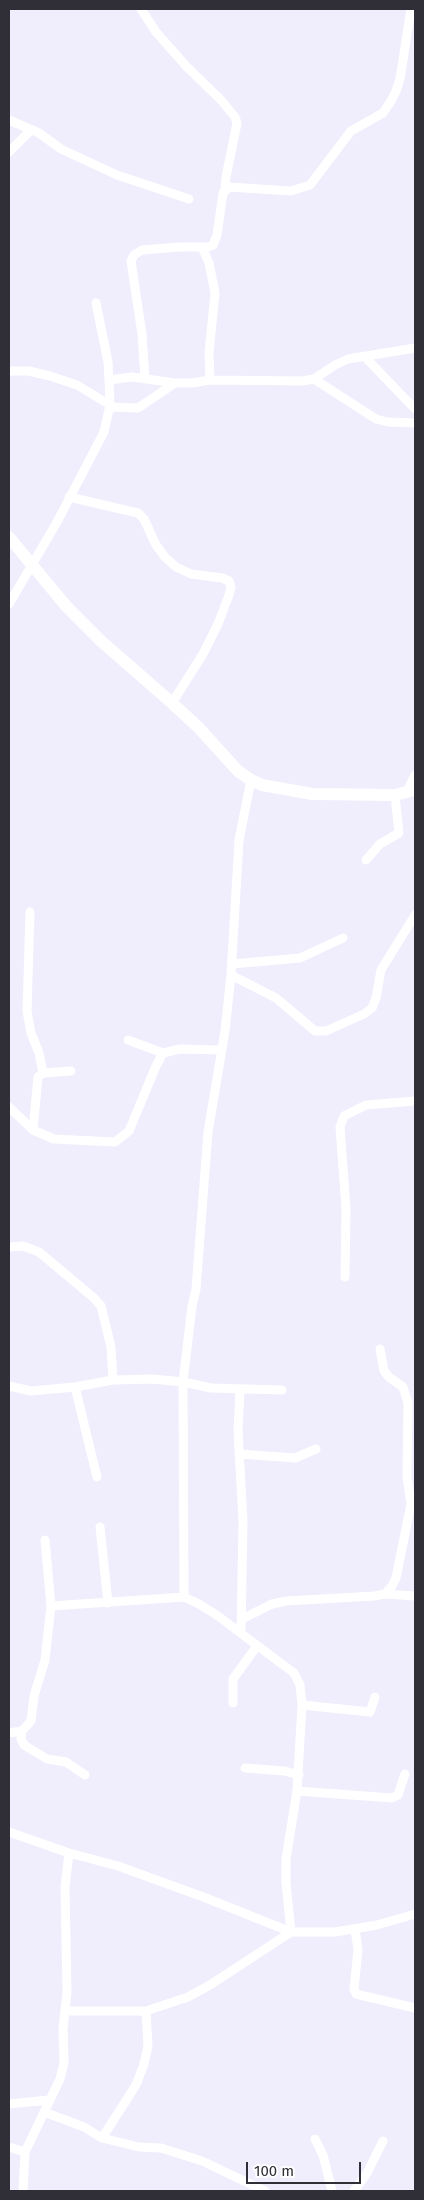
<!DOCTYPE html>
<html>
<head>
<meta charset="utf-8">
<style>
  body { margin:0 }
  #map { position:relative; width:424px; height:2200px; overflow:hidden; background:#f0edfd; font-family:"Fira Sans",sans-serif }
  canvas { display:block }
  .frame { position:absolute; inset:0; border:10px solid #302e36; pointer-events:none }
  .scale { position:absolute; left:246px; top:2162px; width:115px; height:22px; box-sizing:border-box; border:2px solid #302e36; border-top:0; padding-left:6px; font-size:15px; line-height:18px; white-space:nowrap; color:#302e36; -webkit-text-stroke:4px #fdfdfd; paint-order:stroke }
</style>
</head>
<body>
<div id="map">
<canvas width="424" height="2200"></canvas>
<div class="frame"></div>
<div class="scale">100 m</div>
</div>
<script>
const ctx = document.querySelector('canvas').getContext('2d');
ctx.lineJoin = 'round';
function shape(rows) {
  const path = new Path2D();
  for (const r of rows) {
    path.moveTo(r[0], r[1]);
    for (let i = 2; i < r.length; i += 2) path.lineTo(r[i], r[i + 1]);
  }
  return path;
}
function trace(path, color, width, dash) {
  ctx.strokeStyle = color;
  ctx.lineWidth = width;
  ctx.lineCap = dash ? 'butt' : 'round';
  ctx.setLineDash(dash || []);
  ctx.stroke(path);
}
trace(shape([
  [141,9,156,32,187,67,221,100,235,117,237,123,235,133,226,177,225,189],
  [9,120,39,133,61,149,117,175,189,199],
  [9,152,31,130],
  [202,247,209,263,215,293,209,353,210,380],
  [364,356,415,409],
  [9,371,29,371,50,376,77,385,110,405],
  [145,378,142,334,131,261,134,255,142,250,180,247,208,247,213,245,217,235,223,193,229,187,291,191,310,185,351,131,383,113,391,101,396,91,400,79,411,9],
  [314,379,376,419,388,422,415,423],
  [109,380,132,377,175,383,192,383,210,380,302,381,314,379,335,365,348,359,415,348],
  [110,407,138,408,175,383],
  [69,497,138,513,144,519,156,545,165,557,176,567,191,574,222,578,229,581,231,587,229,595,218,624,203,654,172,703],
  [9,604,57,522,104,432,110,405,109,380,108,362,96,303],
  [406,793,415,775],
  [366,860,380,844,399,833,395,795],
  [30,912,27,1011,31,1033,39,1053,43,1073],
  [232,964,300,958,343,938],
  [231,975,276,998,315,1031,326,1031,364,1014,372,1008,376,998,381,970,415,915],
  [128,1040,163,1053],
  [9,1107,33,1130,54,1139,115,1142,129,1131,156,1066,163,1053,180,1049,221,1050],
  [33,1130,38,1077,43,1073,71,1071],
  [9,1247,23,1246,39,1252,94,1298,101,1306,111,1347,113,1380],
  [345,1277,346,1209,340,1127,344,1116,366,1105,415,1101],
  [9,1386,31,1391,75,1387,113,1380,153,1379,183,1382,211,1388,282,1390],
  [75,1387,97,1477],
  [240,1390,238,1431,243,1521,241,1633],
  [239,1454,295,1458,316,1449],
  [100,1527,108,1603],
  [385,1594,415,1596],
  [184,1597,183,1382,192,1306,196,1289,208,1132,225,1031,231,975,239,840,251,780],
  [51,1606,184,1597,199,1604,218,1616,294,1673,300,1685,302,1705,297,1791,286,1859,286,1883,291,1932,210,1985,188,1997,146,2011,66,2011],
  [242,1619,272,1604,286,1601,374,1596,385,1594,392,1586,396,1578,411,1504,407,1477,408,1403,403,1387,389,1377,384,1371,380,1349],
  [233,1703,233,1679,257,1646],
  [302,1705,370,1712,375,1697],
  [22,1731,21,1739,24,1745,47,1759,66,1762,85,1775],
  [9,1733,22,1731,31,1721,34,1696,45,1660,51,1606,45,1540],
  [245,1768,285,1771,299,1775],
  [297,1791,392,1798,398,1795,405,1774],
  [9,1832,69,1853,118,1866,206,1898,291,1932,335,1932,377,1925,415,1914],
  [355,1929,358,1950,354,1989,356,1994,415,2008],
  [9,2104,49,2100],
  [44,2112,84,2127,102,2138,139,2147,161,2148,202,2161,265,2191],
  [102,2138,136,2085,144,2064,148,2046,146,2011],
  [315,2139,323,2155,332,2191],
  [9,2147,25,2152],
  [23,2191,25,2152,60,2079,64,2063,63,2029,67,1992,65,1887,69,1853],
  [354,2191,367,2173,383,2141]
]), '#fff', 9);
trace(shape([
  [9,537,66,606,101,641,172,703,199,728,238,771,251,780,262,785,312,794,395,795,415,790]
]), '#fff', 12);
</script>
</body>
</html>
